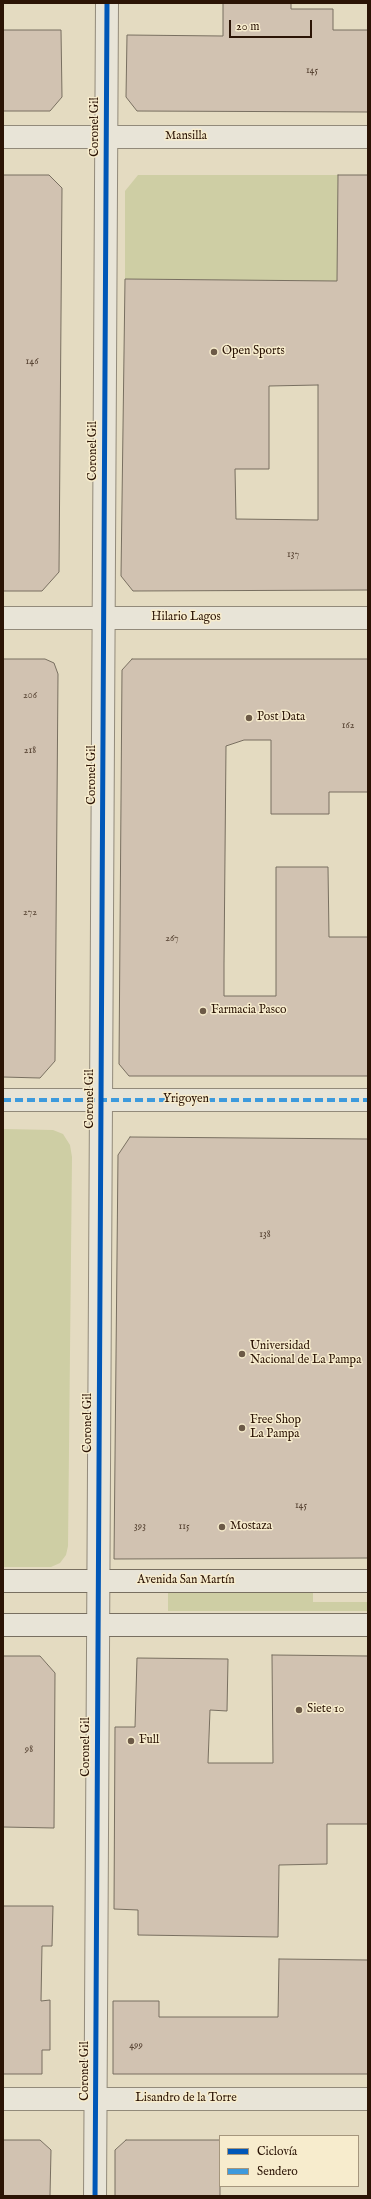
<!DOCTYPE html>
<html>
<head>
<meta charset="utf-8">
<style>
  body { margin:0 }
  #map { position:relative; width:371px; height:2199px; overflow:hidden; background:#e4dbc1; font-family:"IM FELL English",serif }
  canvas { display:block }
  .frame { position:absolute; inset:0; border:4px solid #2b1405; pointer-events:none }
  .legend { position:absolute; left:219px; top:2135px; width:140px; height:52px; box-sizing:border-box; background:#f7eccd; border:1px solid #a5967d; margin:0; padding:5px 7px; list-style:none; font-size:12px; color:#2b1405 }
  .legend li { display:flex; align-items:center; gap:8px; height:20px }
  .legend b { width:20px; border:1px solid #a5967d }
  .scale { position:absolute; left:229px; top:20px; width:83px; height:18px; box-sizing:border-box; border:2px solid #2b1405; border-top:0; padding-left:5px; font-size:12px; line-height:14px; white-space:nowrap; color:#2b1405; -webkit-text-stroke:3px #f7eccd; paint-order:stroke }
</style>
</head>
<body>
<div id="map">
<canvas width="371" height="2199"></canvas>
<div class="frame"></div>
<ul class="legend">
<li><b style="height:5px;background:#0057b8"></b>Ciclovía</li>
<li><b style="height:5px;background:#3d9add"></b>Sendero</li>
</ul>
<div class="scale">20 m</div>
</div>
<script>
const ctx = document.querySelector('canvas').getContext('2d');
ctx.lineJoin = 'round';
function fillPath(path, color) {
  ctx.fillStyle = color;
  ctx.fill(path, 'evenodd');
}
function shape(rows) {
  const path = new Path2D();
  for (const r of rows) {
    path.moveTo(r[0], r[1]);
    for (let i = 2; i < r.length; i += 2) path.lineTo(r[i], r[i + 1]);
  }
  return path;
}
function trace(path, color, width, dash) {
  ctx.strokeStyle = color;
  ctx.lineWidth = width;
  ctx.lineCap = dash ? 'butt' : 'round';
  ctx.setLineDash(dash || []);
  ctx.stroke(path);
}
function write(font, color, halo, rows, align = 'center') {
  ctx.font = font + ' "IM FELL English",serif';
  ctx.lineWidth = 3;
  ctx.setLineDash([]);
  ctx.textBaseline = 'middle';
  ctx.strokeStyle = halo;
  ctx.fillStyle = color;
  for (const [text, x, y, turn = 0] of rows) {
    ctx.save();
    ctx.translate(x, y);
    ctx.rotate((+turn || 0) * Math.PI / 180);
    ctx.textAlign = isNaN(turn) ? turn : align;
    if (halo) ctx.strokeText(text, 0, 0);
    ctx.fillText(text, 0, 0);
    ctx.restore();
  }
}
fillPath(shape([
  [138,175,338,175,337,322,304,281,125,279,125,191],
  [3,1129,53,1130,63,1134,70,1145,72,1157,68,1546,66,1555,60,1563,51,1567,3,1567],
  [168,1593,313,1593,313,1602,368,1602,368,1611,168,1611]
]), '#cecea4');
const building = shape([
  [223,3,291,3,291,9,333,9,333,30,368,30,368,112,137,111,126,97,127,35,223,36,223,3],
  [3,30,61,30,62,97,50,111,3,111,3,30],
  [3,175,49,175,62,188,59,572,42,591,3,591,3,175],
  [338,175,368,175,368,590,133,591,121,576,125,279,337,281,338,175],
  [318,385,318,520,236,519,235,469,269,469,269,386,318,385],
  [3,659,45,659,54,663,58,674,55,1061,40,1078,3,1077,3,659],
  [132,659,368,659,368,792,329,792,329,814,271,814,271,740,244,740,226,746,224,964,224,996,276,996,276,867,328,867,329,937,368,937,368,1076,129,1076,119,1064,122,670,132,659],
  [130,1137,368,1139,368,1558,114,1559,118,1155,130,1137],
  [272,1655,368,1656,368,1824,327,1824,327,1864,279,1865,278,1937,138,1935,138,1910,114,1909,115,1727,135,1727,137,1658,228,1659,227,1711,210,1710,208,1763,273,1763,272,1655],
  [3,1656,40,1656,55,1673,54,1828,3,1827,3,1656],
  [3,1906,53,1906,52,1946,42,1946,41,2001,50,2000,50,2050,42,2050,42,2074,3,2074,3,1906],
  [279,1959,368,1960,368,2074,113,2074,113,2001,159,2001,159,2017,278,2017,279,1959],
  [3,2140,40,2140,51,2150,50,2196,3,2196,3,2140],
  [126,2140,220,2140,220,2196,115,2196,115,2150,126,2140]
]);
fillPath(building, '#d1c2b1');
trace(building, '#786f60', 1);
const minor = shape([
  [3,137,368,137],
  [3,618,368,618],
  [3,1100,368,1100],
  [3,2099,368,2099]
]);
const tertiary = shape([
  [95,2196,107,3]
]);
const secondary = shape([
  [3,1581,368,1581],
  [3,1625,368,1625]
]);
trace(minor, '#928a7a', 24);
trace(tertiary, '#928a7a', 24);
trace(secondary, '#786f60', 24);
trace(minor, '#e8e4d7', 22);
trace(tertiary, '#e8e4d7', 22);
trace(secondary, '#e8e4d7', 22);
trace(shape([
  [3,1100,368,1100]
]), '#3d9add', 4, [8, 4]);
trace(shape([
  [95,2196,107,3]
]), '#0057b8', 5);
for (const [x, y, r, color] of [
  [214,352,4,"#6c5a47"],
  [249,718,4,"#6c5a47"],
  [203,1011,4,"#6c5a47"],
  [242,1354,4,"#6c5a47"],
  [242,1428,4,"#6c5a47"],
  [222,1527,4,"#6c5a47"],
  [299,1710,4,"#6c5a47"],
  [131,1741,4,"#6c5a47"]
]) {
  const dot = new Path2D();
  dot.arc(x, y, r, 0, 2 * Math.PI);
  ctx.fillStyle = color;
  ctx.fill(dot);
  trace(dot, '#f7eccd', 1.5);
}
write('10px', '#544030', null, [
  ["145",312,71],
  ["146",32,362],
  ["137",293,555],
  ["206",30,696],
  ["162",348,726],
  ["218",30,751],
  ["272",30,913],
  ["267",172,939],
  ["138",265,1235],
  ["145",301,1506],
  ["393",140,1527],
  ["115",184,1527],
  ["98",29,1750],
  ["499",136,2046]
]);
write('12px', '#2b1405', '#f7eccd', [
  ["Coronel Gil",96,127,-90],
  ["Mansilla",186,137],
  ["Coronel Gil",94,451,-90],
  ["Hilario Lagos",186,618],
  ["Coronel Gil",93,775,-90],
  ["Coronel Gil",91,1099,-90],
  ["Yrigoyen",186,1100],
  ["Coronel Gil",89,1423,-90],
  ["Avenida San Martín",186,1581],
  ["Coronel Gil",87,1747,-90],
  ["Coronel Gil",86,2071,-90],
  ["Lisandro de la Torre",186,2099]
]);
write('12px', '#2b1405', '#f7eccd', [
  ["Open Sports",222,352],
  ["Post Data",257,718],
  ["Farmacia Pasco",211,1011],
  ["Universidad",250,1347],
  ["Nacional de La Pampa",250,1361],
  ["Free Shop",250,1421],
  ["La Pampa",250,1435],
  ["Mostaza",230,1527],
  ["Siete 10",307,1710],
  ["Full",139,1741]
], 'left');
</script>
</body>
</html>
